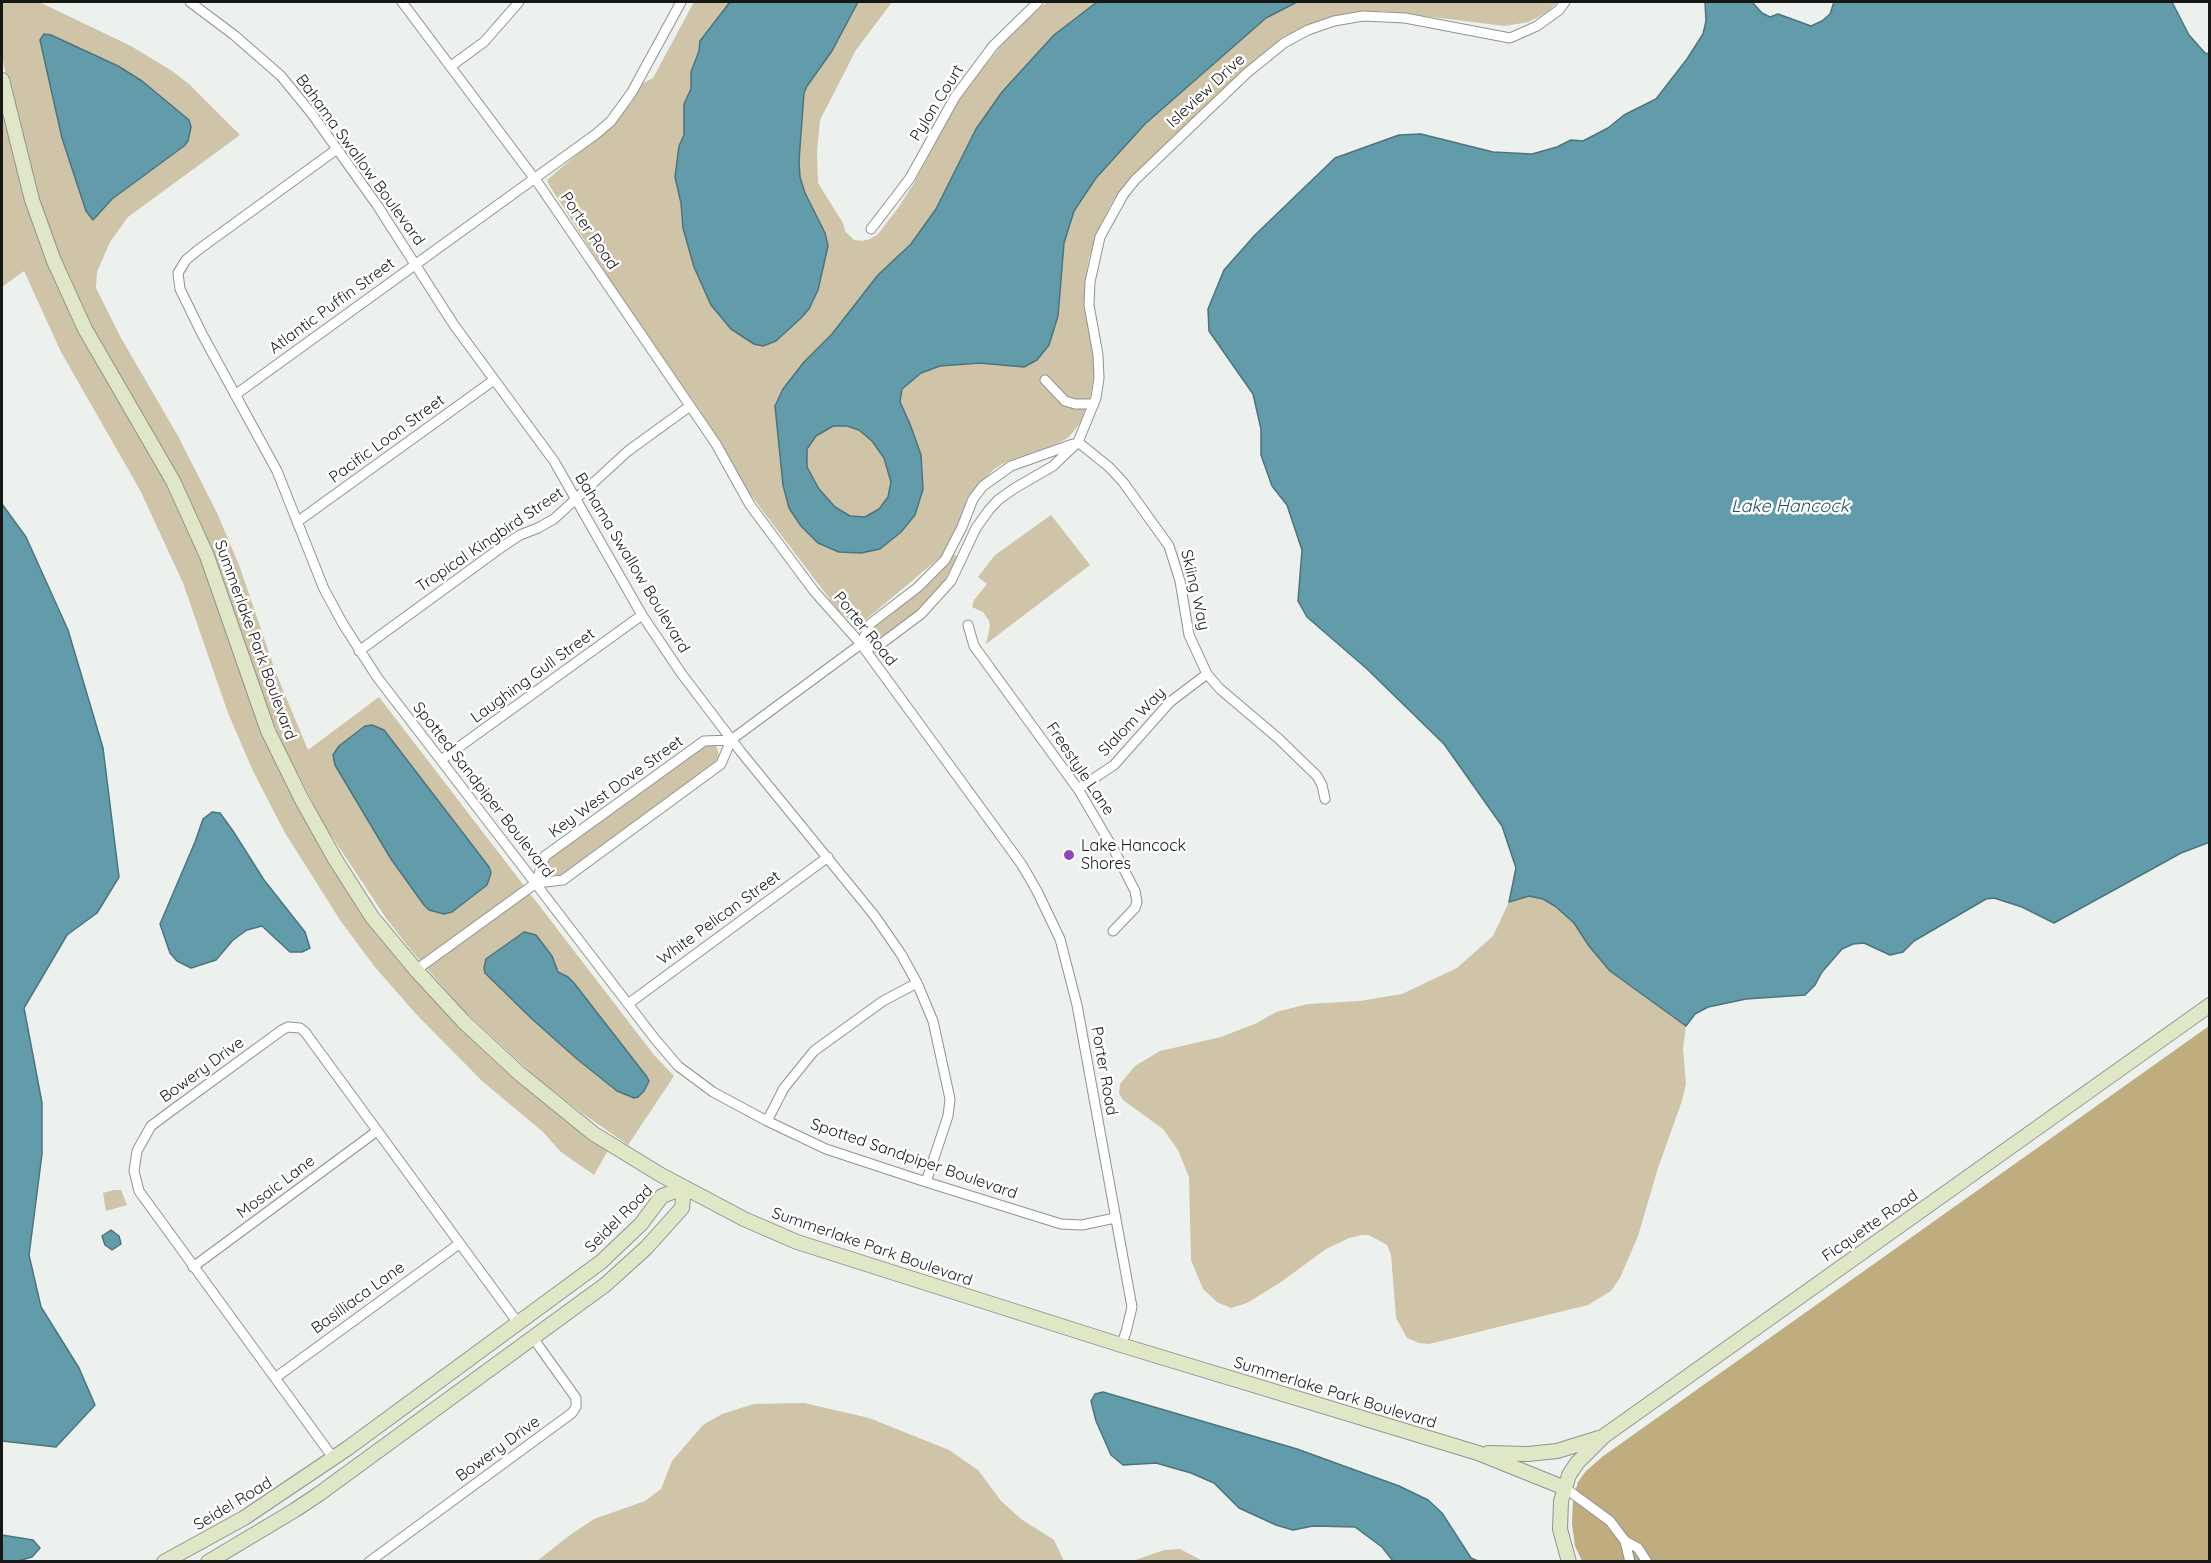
<!DOCTYPE html>
<html>
<head>
<meta charset="utf-8">
<style>
  body { margin:0 }
  #map { position:relative; width:2211px; height:1563px; overflow:hidden; background:#ecf1ed; font-family:Quicksand,sans-serif }
  canvas { display:block }
  .frame { position:absolute; inset:0; border:3px solid #161816; pointer-events:none }
</style>
</head>
<body>
<div id="map">
<canvas width="2211" height="1563"></canvas>
<div class="frame"></div>
</div>
<script>
const ctx = document.querySelector('canvas').getContext('2d');
ctx.lineJoin = 'round';
function fillPath(path, color) {
  ctx.fillStyle = color;
  ctx.fill(path, 'evenodd');
}
function shape(rows) {
  const path = new Path2D();
  for (const r of rows) {
    path.moveTo(r[0], r[1]);
    for (let i = 2; i < r.length; i += 2) path.lineTo(r[i], r[i + 1]);
  }
  return path;
}
function trace(path, color, width, dash) {
  ctx.strokeStyle = color;
  ctx.lineWidth = width;
  ctx.lineCap = dash ? 'butt' : 'round';
  ctx.setLineDash(dash || []);
  ctx.stroke(path);
}
function write(font, color, halo, rows, align = 'center') {
  ctx.font = font + ' Quicksand,sans-serif';
  ctx.lineWidth = 5;
  ctx.setLineDash([]);
  ctx.textBaseline = 'middle';
  ctx.strokeStyle = halo;
  ctx.fillStyle = color;
  for (const [text, x, y, turn = 0] of rows) {
    ctx.save();
    ctx.translate(x, y);
    ctx.rotate((+turn || 0) * Math.PI / 180);
    ctx.textAlign = isNaN(turn) ? turn : align;
    if (halo) ctx.strokeText(text, 0, 0);
    ctx.fillText(text, 0, 0);
    ctx.restore();
  }
}
fillPath(shape([
  [2,2,39,2,131,46,172,71,189,84,240,135,128,217,110,242,97,272,96,288,121,338,178,436,217,513,239,565,276,673,308,750,379,697,654,1055,674,1076,628,1145,582,1113,537,1078,464,1011,410,949,386,918,325,826,285,749,269,713,219,571,168,460,97,338,61,260,38,199,11,103,2,55],
  [694,2,892,2,856,50,820,120,817,152,818,183,843,223,845,231,854,240,862,241,870,239,878,234,898,208,914,183,956,105,975,77,1013,32,1047,2,1558,2,1547,12,1529,22,1505,26,1382,11,1343,14,1305,27,1285,36,1249,66,1169,141,1124,187,1113,201,1103,220,1089,258,1086,276,1084,296,1094,354,1094,376,1090,398,1081,422,1068,438,1054,445,1008,461,994,469,969,495,954,534,944,554,863,622,852,622,838,610,750,494,699,409,627,306,549,185,547,180,613,124,631,103,643,83,653,78],
  [2,80,54,261,173,481,268,731,372,917,464,1022,611,1145,594,1175,561,1152,543,1132,482,1081,416,1014,374,966,340,920,285,833,253,771,228,713,183,583,140,490,61,352,24,271,2,287],
  [1051,515,1090,565,986,644,990,626,989,621,983,612,972,607,974,600,987,584,978,577,995,555],
  [952,555,958,556,958,560,937,592,921,609,883,638,874,636,873,629,876,625,917,593],
  [704,744,715,744,717,748,719,756,715,762,565,872,559,876,550,873,546,865,548,859],
  [1528,896,1543,899,1555,906,1574,923,1589,946,1610,971,1686,1026,1683,1049,1686,1084,1682,1101,1658,1168,1638,1236,1620,1278,1611,1291,1588,1305,1429,1344,1419,1343,1407,1338,1396,1318,1391,1255,1387,1245,1369,1235,1362,1235,1349,1238,1326,1249,1281,1282,1247,1303,1231,1308,1217,1302,1203,1289,1191,1260,1189,1177,1178,1150,1163,1129,1123,1100,1119,1093,1120,1084,1135,1066,1160,1051,1221,1037,1257,1023,1276,1012,1308,1004,1360,1001,1402,994,1457,968,1493,936,1509,902],
  [114,1190,121,1190,127,1205,106,1211,103,1193],
  [804,1403,869,1418,949,1450,978,1470,1001,1501,1021,1519,1054,1540,1064,1561,537,1561,570,1535,594,1519,645,1501,661,1489,672,1461,703,1425,722,1414,754,1404],
  [1180,1549,1203,1561,1133,1561,1164,1550]
]), '#cfc3a8');
fillPath(shape([
  [2209,1026,2209,1561,1582,1561,1575,1546,1572,1524,1573,1499,1578,1482,1586,1471,1602,1457]
]), '#bfac7f');
const water = shape([
  [730,2,858,2,832,51,807,86,804,93,799,161,800,177,805,193,825,233,828,246,818,290,809,309,801,318,776,341,763,346,754,344,731,329,711,305,694,267,683,228,681,203,675,177,679,146,684,135,684,104,691,89,691,72,699,51,700,41,730,2],
  [1097,2,1297,2,1266,18,1145,124,1096,178,1074,211,1064,243,1058,316,1049,345,1037,360,1024,367,980,363,940,366,921,373,902,389,900,402,910,424,921,455,923,489,915,515,901,532,880,549,861,553,839,552,818,543,801,526,789,508,783,485,775,406,783,389,804,362,832,334,878,275,911,244,936,209,976,129,1002,92,1054,35,1097,2],
  [833,426,847,426,859,430,872,441,884,458,891,482,888,497,879,509,865,517,850,516,835,507,819,489,807,467,807,449,816,436,833,426],
  [1705,2,1752,2,1762,13,1770,17,1778,14,1811,26,1822,21,1830,14,1834,2,2172,2,2189,35,2205,53,2209,54,2210,842,2181,853,2054,923,2022,907,1994,898,1986,899,1914,941,1903,952,1890,955,1864,943,1853,944,1842,949,1822,972,1815,985,1805,995,1746,999,1708,1007,1695,1014,1686,1026,1610,971,1589,946,1574,923,1555,906,1543,899,1529,896,1509,902,1516,868,1502,826,1444,744,1366,668,1307,617,1298,601,1302,550,1287,505,1272,486,1261,455,1261,429,1253,394,1209,331,1208,309,1224,270,1255,235,1335,158,1399,135,1421,134,1493,152,1532,154,1557,147,1571,140,1583,141,1608,128,1624,115,1656,99,1687,59,1703,34,1706,21,1705,2],
  [44,34,51,35,118,66,142,81,189,120,191,127,188,141,184,146,112,199,93,220,86,211,62,138,40,40,44,34],
  [2,504,26,537,68,630,103,748,119,877,97,913,67,935,24,1008,42,1103,42,1154,29,1255,41,1307,79,1368,95,1405,56,1447,2,1441,2,504],
  [372,725,384,730,489,867,491,873,487,885,452,912,444,914,429,910,424,905,391,859,335,765,333,755,339,746,365,726,372,725],
  [212,812,220,813,233,831,264,880,305,932,310,948,302,952,290,952,262,926,247,930,233,940,216,960,191,968,177,961,170,953,160,924,195,842,203,819,212,812],
  [524,932,536,935,552,956,558,972,568,977,574,983,647,1077,649,1081,644,1091,638,1097,634,1098,617,1091,577,1059,532,1019,485,973,484,968,486,959,524,932],
  [111,1230,119,1236,121,1244,112,1250,105,1245,102,1236,111,1230],
  [1103,1392,1297,1449,1399,1486,1428,1500,1442,1513,1471,1558,1478,1561,1393,1561,1382,1547,1355,1527,1313,1526,1293,1530,1276,1525,1239,1508,1214,1483,1191,1473,1156,1463,1123,1465,1111,1455,1096,1421,1091,1401,1095,1394,1103,1392],
  [2,1535,33,1540,40,1548,32,1557,18,1561,2,1561,2,1535]
]);
fillPath(water, '#629cab');
trace(water, '#4b747e', 1.5);
const minor = shape([
  [190,2,234,35,281,76,312,114,377,205,454,325,554,461,642,615,681,673,741,752,874,915,901,954,917,983,933,1021,950,1099,948,1116,926,1182],
  [402,2,540,186,716,444,750,505,814,591,861,644,993,825,1022,865,1037,891,1060,939,1077,1005,1132,1307,1126,1332,1121,1345],
  [451,66,484,42,519,2],
  [337,149,198,250,186,260,178,273,180,289,202,334,277,471,324,589,343,624,377,677,655,1039,678,1066,713,1092,767,1121,826,1149,926,1182,1061,1224,1082,1225,1115,1218],
  [871,229,910,178,955,97,993,46,1038,2],
  [1045,380,1065,401,1075,404,1094,404],
  [235,395,596,134,611,121,632,92,681,2],
  [1078,442,1109,467,1123,482,1169,546,1180,581,1189,635,1207,674,1220,689,1279,739,1317,776,1322,785,1325,799],
  [297,522,494,380],
  [968,625,974,646,1078,789,1114,850,1135,891,1137,902,1135,908,1113,931],
  [861,644,877,647,921,614,951,581,976,528,989,510,998,500,1015,488,1053,466,1078,442,1096,398,1099,378,1098,355,1089,305,1090,282,1100,237,1123,195,1135,180,1247,73,1284,43,1308,30,1334,21,1363,16,1405,18,1510,38,1537,26,1559,10,1565,2],
  [359,651,499,549,520,535,538,528,554,519,628,451,690,406],
  [441,760,642,615],
  [1078,789,1114,765,1170,702,1207,674],
  [536,883,545,856,704,741,731,740],
  [416,970,536,883,563,880,721,764,731,740,861,644,870,624,918,587,945,560,962,527,973,499,983,486,1011,466,1073,444],
  [628,1004,828,857],
  [767,1121,784,1088,814,1051,883,1001,917,983],
  [193,1267,377,1131],
  [275,1378,459,1244],
  [334,1459,139,1191,134,1171,137,1151,151,1126,167,1114,282,1030,288,1027,300,1028,305,1032,518,1323],
  [1565,1488,1610,1521,1625,1541,1638,1548,1647,1562],
  [1625,1541,1630,1562],
  [369,1562,572,1413,576,1407,576,1398,533,1338]
]);
const secondary = shape([
  [2,80,32,200,54,261,85,329,173,481,207,556,268,731,302,800,335,859,372,917,416,970,464,1022,520,1074,594,1134,661,1175,744,1219,797,1242,1121,1345,1478,1453,1565,1488],
  [1488,1453,1528,1454,1557,1451,1599,1438],
  [164,1562,244,1518,348,1448,601,1262,641,1224,662,1196,684,1188],
  [208,1562,295,1510,319,1494,605,1285,646,1248,682,1208,684,1188],
  [1569,1562,1560,1529,1561,1501,1569,1475,1577,1463,1604,1436,2210,1005]
]);
trace(minor, '#8f9490', 11);
trace(secondary, '#8f9490', 16);
trace(minor, '#fff', 9);
trace(secondary, '#e0e7c7', 14);
for (const [x, y, r, color] of [
  [1069,855,6,"#8e46b8"]
]) {
  const dot = new Path2D();
  dot.arc(x, y, r, 0, 2 * Math.PI);
  ctx.fillStyle = color;
  ctx.fill(dot);
  trace(dot, '#fff', 2);
}
write('16px', '#161816', '#fff', [
  ["Isleview Drive",1206,91,-43],
  ["Pylon Court",937,103,-58],
  ["Bahama Swallow Boulevard",360,160,54],
  ["Porter Road",589,231,56],
  ["Atlantic Puffin Street",332,306,-36],
  ["Pacific Loon Street",387,439,-36],
  ["Tropical Kingbird Street",490,540,-34],
  ["Bahama Swallow Boulevard",632,563,59],
  ["Skiing Way",1195,590,77],
  ["Porter Road",865,629,51],
  ["Summerlake Park Boulevard",255,640,70],
  ["Laughing Gull Street",533,676,-36],
  ["Slalom Way",1132,722,-46],
  ["Freestyle Lane",1080,769,56],
  ["Key West Dove Street",616,787,-36],
  ["Spotted Sandpiper Boulevard",483,790,52],
  ["White Pelican Street",719,918,-36],
  ["Bowery Drive",202,1070,-36],
  ["Porter Road",1104,1071,80],
  ["Spotted Sandpiper Boulevard",914,1159,19],
  ["Mosaic Lane",276,1187,-37],
  ["Seidel Road",619,1219,-45],
  ["Ficquette Road",1870,1226,-35],
  ["Summerlake Park Boulevard",872,1247,19],
  ["Basilliaca Lane",358,1298,-36],
  ["Summerlake Park Boulevard",1335,1393,17],
  ["Bowery Drive",498,1449,-36],
  ["Seidel Road",233,1504,-31]
]);
write('16px', '#161816', '#fff', [
  ["Lake Hancock",1081,846],
  ["Shores",1081,864]
], 'left');
write('italic 18px', '#225560', '#fff', [
  ["Lake Hancock",1790,507]
]);
</script>
</body>
</html>
